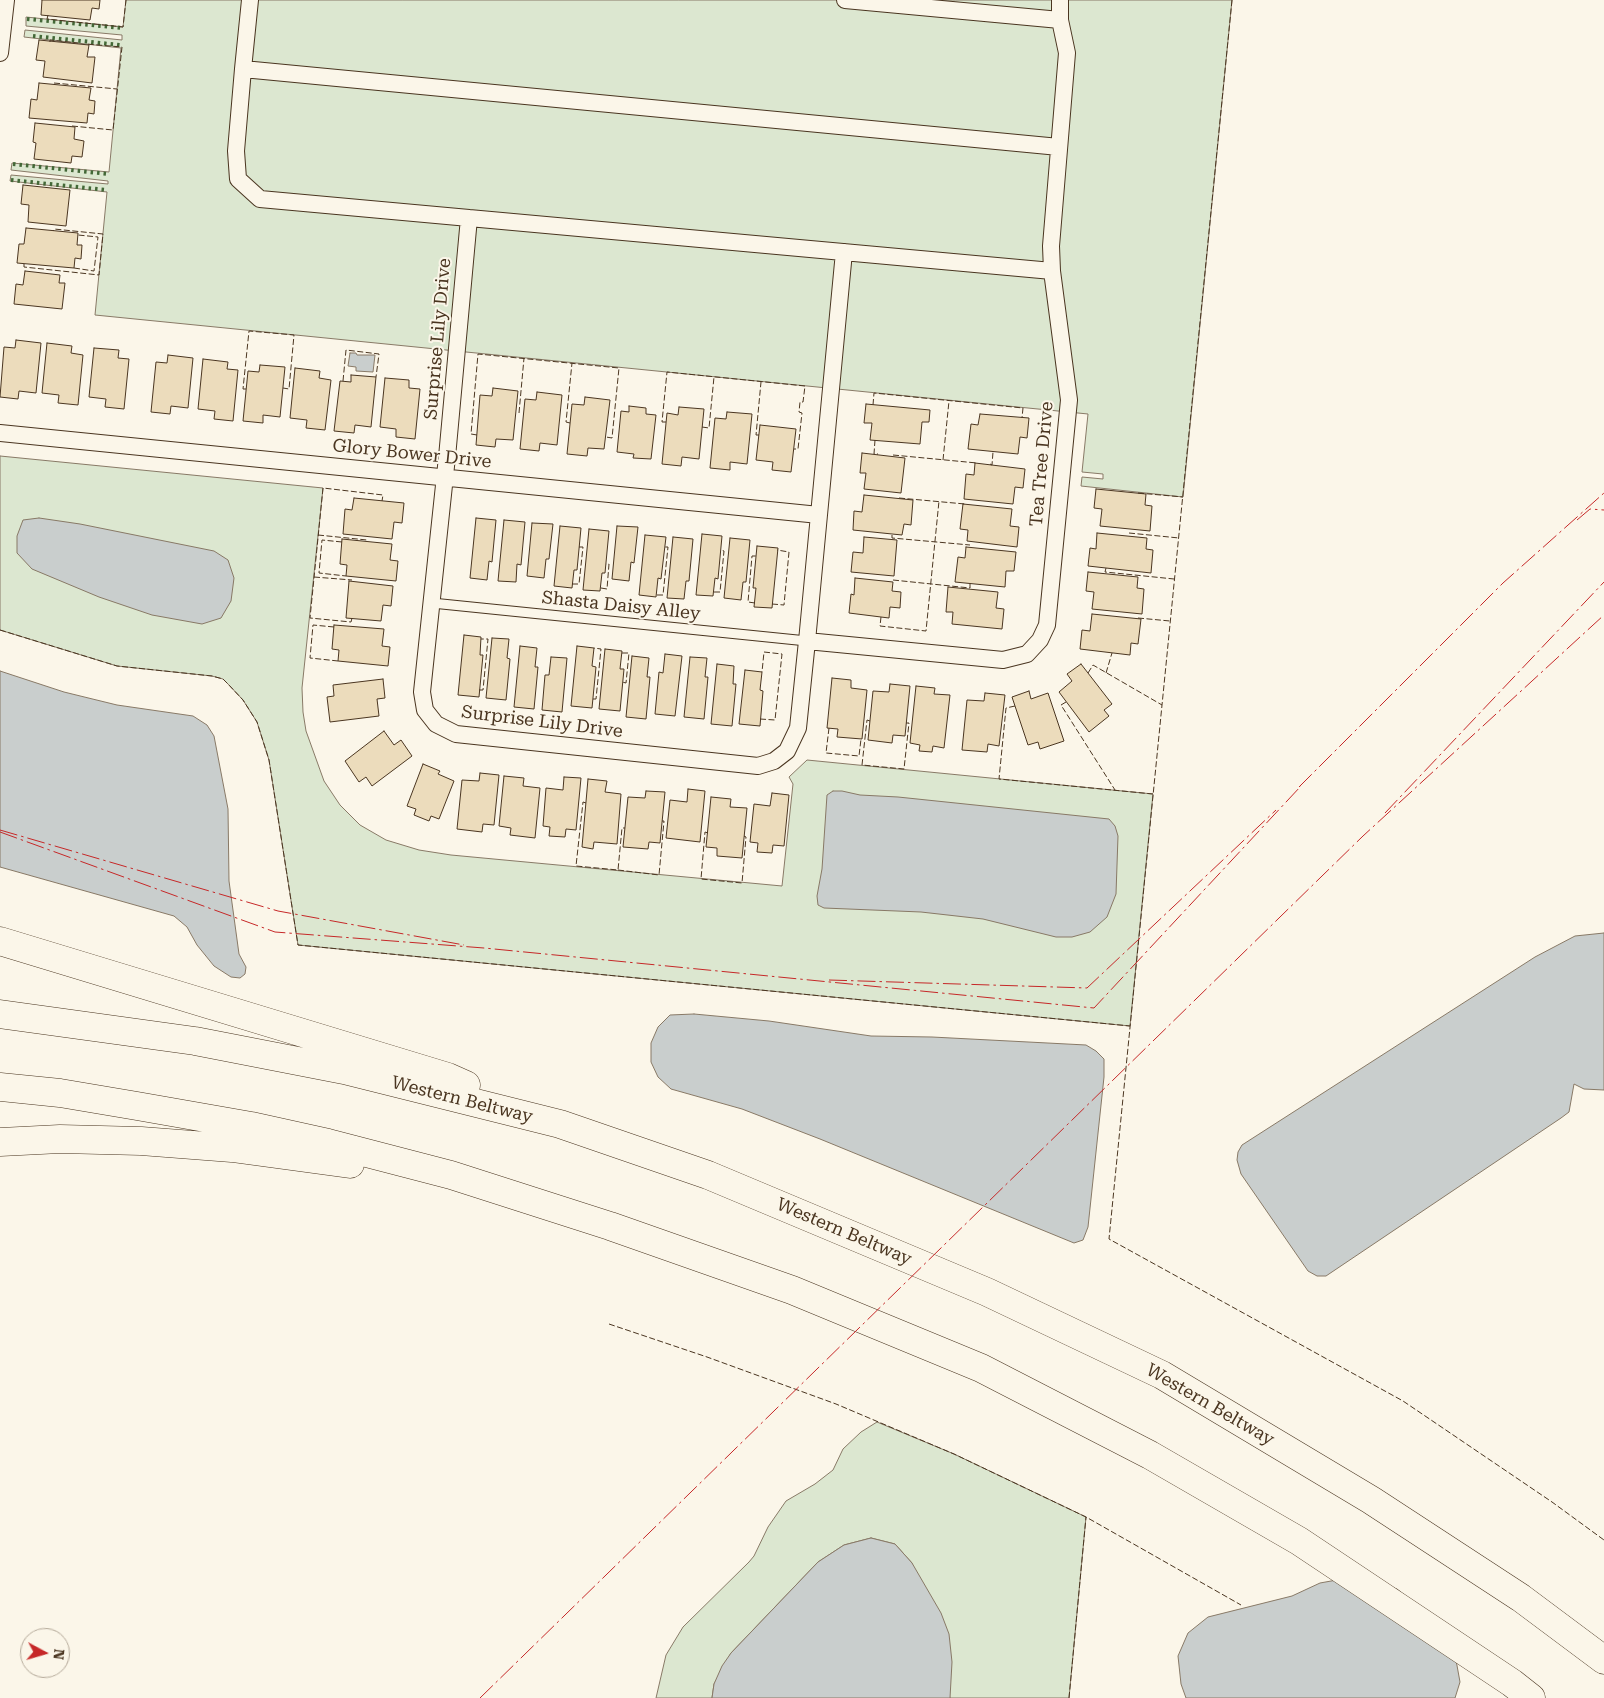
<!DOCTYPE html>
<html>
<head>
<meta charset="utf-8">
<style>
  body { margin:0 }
  #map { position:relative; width:1604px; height:1698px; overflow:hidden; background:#fbf6e9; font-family:"Roboto Serif",serif }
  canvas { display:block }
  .north { position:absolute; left:20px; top:1628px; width:50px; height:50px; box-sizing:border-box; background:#fbf6e9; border:1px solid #b4a999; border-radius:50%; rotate:96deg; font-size:14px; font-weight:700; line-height:20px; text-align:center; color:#4a3520 }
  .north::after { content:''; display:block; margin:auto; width:18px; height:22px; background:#c62828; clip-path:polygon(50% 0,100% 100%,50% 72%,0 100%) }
</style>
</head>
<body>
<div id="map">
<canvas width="1604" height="1698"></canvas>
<div class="north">N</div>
</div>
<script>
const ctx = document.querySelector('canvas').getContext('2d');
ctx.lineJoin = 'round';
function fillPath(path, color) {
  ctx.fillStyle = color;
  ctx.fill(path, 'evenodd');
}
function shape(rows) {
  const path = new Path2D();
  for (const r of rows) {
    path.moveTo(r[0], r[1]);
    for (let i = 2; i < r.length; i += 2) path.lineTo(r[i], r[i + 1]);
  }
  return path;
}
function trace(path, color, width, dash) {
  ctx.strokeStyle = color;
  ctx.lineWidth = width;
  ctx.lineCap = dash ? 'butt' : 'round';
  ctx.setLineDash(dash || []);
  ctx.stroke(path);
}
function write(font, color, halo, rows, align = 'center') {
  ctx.font = font + ' "Roboto Serif",serif';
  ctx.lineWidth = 4;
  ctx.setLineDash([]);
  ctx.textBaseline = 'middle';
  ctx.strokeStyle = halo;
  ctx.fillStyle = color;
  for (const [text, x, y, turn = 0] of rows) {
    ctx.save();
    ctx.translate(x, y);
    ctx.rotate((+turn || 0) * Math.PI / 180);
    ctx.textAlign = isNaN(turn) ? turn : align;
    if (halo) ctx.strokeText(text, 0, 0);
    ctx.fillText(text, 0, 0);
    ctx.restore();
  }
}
const green = shape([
  [126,0,1232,0,1183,497,1081,486,1082,477,1103,479,1103,474,1082,472,1088,414,95,315,107,192,10,181,11,175,108,184,108,181,11,170,12,163,109,172,121,48,24,37,25,30,122,40,122,35,26,26,26,17,123,27,126,0],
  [0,456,323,488,302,688,303,712,306,731,324,781,340,805,360,825,386,840,419,850,451,855,782,886,793,784,789,777,807,760,1153,794,1130,1026,298,945,269,760,257,722,243,700,228,684,223,679,212,676,117,666,0,630,0,456],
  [877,1422,954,1454,1086,1517,1069,1698,950,1698,912,1563,895,1544,871,1538,844,1545,818,1562,731,1653,714,1684,712,1698,656,1698,666,1655,683,1627,749,1562,754,1556,768,1527,786,1501,815,1484,833,1470,843,1449,861,1432,877,1422]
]);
fillPath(green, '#dce7d0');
trace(green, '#887966', 1);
const water = shape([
  [350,353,356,353,357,355,375,355,373,372,356,371,356,367,348,366,350,353],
  [39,518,80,524,214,551,228,560,234,578,231,601,221,618,202,624,152,615,99,597,32,569,17,553,17,536,23,520,39,518],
  [0,671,64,692,117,705,193,716,207,725,214,736,228,809,229,881,239,954,246,967,245,974,240,978,231,977,214,966,197,945,187,927,174,916,0,867,0,671],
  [833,791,842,791,860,795,898,797,1109,819,1115,826,1118,836,1116,894,1107,917,1090,932,1072,937,1056,937,983,919,921,912,824,908,818,905,817,896,822,869,827,795,833,791],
  [1604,933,1604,1090,1584,1089,1574,1084,1569,1112,1561,1118,1326,1276,1317,1276,1308,1271,1241,1174,1237,1160,1238,1152,1242,1145,1535,957,1575,936,1604,933],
  [694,1014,769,1021,871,1036,932,1037,1086,1045,1096,1051,1104,1059,1104,1077,1088,1227,1083,1240,1074,1243,820,1139,742,1109,671,1089,658,1077,651,1062,651,1043,658,1027,670,1015,694,1014],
  [871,1538,895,1544,912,1563,941,1613,949,1634,952,1662,950,1698,712,1698,714,1684,722,1666,731,1653,818,1562,844,1545,871,1538],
  [1359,1576,1397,1589,1435,1620,1454,1649,1460,1682,1455,1698,1186,1698,1181,1684,1178,1656,1188,1633,1208,1617,1292,1596,1320,1583,1359,1576]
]);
fillPath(water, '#c9cecd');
trace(water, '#887966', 1);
const building = shape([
  [42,0,100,0,99,9,92,8,90,20,41,15,42,0],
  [39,40,89,45,87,57,95,57,92,83,43,77,45,61,36,60,39,40],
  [39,83,91,88,89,100,95,101,94,114,88,113,87,123,29,118,31,99,37,100,39,83],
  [35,123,75,127,74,139,84,141,82,157,72,156,71,163,34,159,36,143,33,142,35,123],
  [23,185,70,190,66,226,28,222,29,205,21,204,23,185],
  [26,228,78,233,77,245,82,245,81,259,75,258,74,268,17,263,19,244,24,244,26,228],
  [25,271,60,275,59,283,65,283,62,309,14,304,16,284,23,285,25,271],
  [16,340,41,343,36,393,19,391,18,399,0,397,4,347,15,348,16,340],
  [47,343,72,346,71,353,83,355,78,405,58,403,59,395,42,393,47,343],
  [94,348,119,350,118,358,129,359,124,409,105,407,106,399,89,397,94,348],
  [168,355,193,358,188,408,171,406,170,414,151,412,156,362,167,363,168,355],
  [203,359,228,362,227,369,238,370,233,421,214,419,215,411,198,409,203,359],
  [260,365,285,367,280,417,263,415,263,423,243,421,248,371,259,372,260,365],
  [295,368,320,371,319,378,331,380,325,430,306,428,307,420,290,418,295,368],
  [351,375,376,377,371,427,355,425,354,433,334,431,340,381,351,382,351,375],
  [385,378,409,380,409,388,420,389,415,439,396,437,396,429,380,427,385,378],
  [493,388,518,391,513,440,496,439,495,447,476,445,480,395,492,396,493,388],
  [537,392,562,395,557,445,540,443,539,451,520,449,525,399,536,400,537,392],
  [585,397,610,400,604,449,588,448,587,456,567,454,572,404,584,405,585,397],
  [866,404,930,410,929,422,922,422,920,444,870,440,872,423,864,423,866,404],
  [629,406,646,408,646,414,656,415,651,459,633,458,634,454,617,452,621,411,629,412,629,406],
  [679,407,704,409,699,459,682,457,681,466,662,464,667,413,678,415,679,407],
  [727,412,752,414,747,464,730,462,730,470,710,468,715,418,726,419,727,412],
  [980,414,1029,418,1027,438,1020,437,1018,454,968,449,971,424,978,425,980,414],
  [760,425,796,429,791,472,772,470,773,462,756,460,760,425],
  [862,453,905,458,901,493,864,489,866,473,860,473,862,453],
  [975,463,1025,469,1023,488,1015,487,1013,504,964,499,966,474,974,475,975,463],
  [1096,489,1146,494,1145,505,1152,506,1150,531,1100,526,1102,509,1094,508,1096,489],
  [864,495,913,500,911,525,904,524,902,535,853,530,854,511,862,512,864,495],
  [354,498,404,503,402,523,394,522,392,539,343,534,345,509,352,510,354,498],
  [963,504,1012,509,1010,526,1019,527,1017,547,967,541,968,530,960,529,963,504],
  [476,518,496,520,492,562,489,561,487,580,470,578,476,518],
  [504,520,525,522,521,565,517,564,516,582,498,581,504,520],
  [532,523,553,524,549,559,546,559,544,578,527,576,532,523],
  [560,526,581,528,577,570,574,570,572,588,554,586,560,526],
  [617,526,638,527,634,563,631,562,629,581,612,579,617,526],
  [589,529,609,531,605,573,602,573,600,591,583,590,589,529],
  [1097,533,1147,538,1146,549,1153,550,1151,573,1088,566,1090,548,1096,549,1097,533],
  [702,534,722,536,718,579,715,578,713,596,696,595,702,534],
  [645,535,666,537,661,579,658,578,656,597,639,595,645,535],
  [673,537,693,539,689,581,686,581,684,599,667,598,673,537],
  [864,537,897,540,894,576,851,572,853,552,863,553,864,537],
  [730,538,750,540,746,582,743,582,741,600,724,598,730,538],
  [342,539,392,544,390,560,398,561,396,581,346,576,347,565,340,564,342,539],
  [757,546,778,548,772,608,754,607,756,588,753,588,757,546],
  [966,547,1016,552,1014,571,1006,571,1005,587,955,582,958,557,965,558,966,547],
  [1088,572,1138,577,1137,588,1144,589,1142,614,1092,609,1094,592,1086,591,1088,572],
  [855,578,893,582,892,591,901,592,900,608,890,607,889,618,849,613,851,594,854,595,855,578],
  [349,581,393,586,391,606,383,605,381,621,346,618,349,581],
  [948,587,998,592,996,608,1004,609,1002,629,952,624,953,612,946,612,948,587],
  [1092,614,1141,619,1138,644,1131,643,1130,655,1080,649,1082,630,1090,631,1092,614],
  [334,625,384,629,382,646,390,647,388,666,338,661,339,650,332,649,334,625],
  [464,635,481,637,480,655,483,655,479,697,458,695,464,635],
  [492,638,509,639,507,658,510,659,506,700,486,698,492,638],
  [520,646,537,648,535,667,538,667,534,709,514,707,520,646],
  [577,646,594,648,592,666,596,667,592,708,571,706,577,646],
  [605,649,622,651,620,669,624,669,620,711,599,709,605,649],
  [665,654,682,656,675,716,655,714,659,672,663,673,665,654],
  [632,656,649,658,647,677,650,677,646,719,626,717,632,656],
  [551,657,567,658,562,712,542,710,545,675,549,675,551,657],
  [690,657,707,658,705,677,708,677,704,719,684,717,690,657],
  [717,664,734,666,733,684,736,684,732,726,711,724,717,664],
  [1081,664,1112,704,1104,710,1109,716,1089,732,1059,692,1072,681,1067,674,1081,664],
  [745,670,762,672,760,690,763,691,760,726,739,724,745,670],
  [832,678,851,680,851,688,867,690,862,739,837,737,838,729,827,728,832,678],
  [383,679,385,698,377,699,379,716,330,722,327,697,334,696,333,685,383,679],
  [890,684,910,686,905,736,893,735,892,743,868,740,873,691,889,692,890,684],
  [916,686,935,688,934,694,950,695,944,748,933,746,932,752,919,751,920,745,910,743,916,686],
  [1029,691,1031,699,1048,693,1064,741,1040,749,1038,742,1028,745,1012,697,1029,691],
  [985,693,1005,695,999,746,988,744,987,752,962,750,967,700,984,701,985,693],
  [384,731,394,745,401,740,412,756,372,786,366,777,359,782,345,761,384,731],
  [423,764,440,771,438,774,454,781,439,819,431,816,429,821,414,815,416,809,407,806,423,764],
  [480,773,499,775,494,825,483,824,482,832,457,829,462,780,479,781,480,773],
  [504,776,524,778,523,786,540,788,535,838,510,835,511,828,499,826,504,776],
  [564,777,581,778,576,830,566,829,565,837,549,836,550,827,543,826,546,788,563,790,564,777],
  [588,779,607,781,605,792,621,794,617,844,594,842,593,849,582,847,588,779],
  [688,789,705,791,700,842,666,838,670,800,687,802,688,789],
  [646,791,665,792,660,843,649,842,648,849,623,847,628,797,645,798,646,791],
  [772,793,789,795,784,846,773,845,772,853,757,852,758,843,750,842,754,804,770,806,772,793],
  [711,797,731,799,730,807,747,808,742,858,717,856,717,848,706,847,711,797]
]);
fillPath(building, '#ecdcbc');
trace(building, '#4a3520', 1);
const lane = shape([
  [432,603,807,641]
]);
const street = shape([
  [250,0,243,69,236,151,238,179,260,199,1052,271],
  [845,0,1060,20],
  [0,53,6,0],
  [243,69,1059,147],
  [469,218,447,457,422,692,425,710,436,724,456,734,758,766,774,761,787,751,798,728,807,641,1003,660,1027,654,1040,640,1047,625,1069,400,1052,271,1051,246,1067,53,1060,20,1060,0],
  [0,433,819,515],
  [807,641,844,252]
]);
const highway = shape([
  [0,941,448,1077,466,1085],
  [0,1014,195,1041,344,1070,560,1124,708,1175,987,1292,1162,1375,1371,1500,1521,1598,1604,1660],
  [0,1087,60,1093,137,1106,251,1126,328,1143,451,1175,610,1226,792,1290,981,1368,1150,1455,1299,1541,1512,1683,1531,1698],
  [0,1142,60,1139,141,1141,232,1148,350,1164]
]);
trace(lane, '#4a3520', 11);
trace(street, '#4a3520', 18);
trace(highway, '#4a3520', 29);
trace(lane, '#fbf6e9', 9);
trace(street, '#fbf6e9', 16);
trace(highway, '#fbf6e9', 28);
trace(shape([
  [27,19,122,28],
  [33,36,120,45],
  [13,164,108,174],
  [11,180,106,190]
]), '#436837', 4, [2.5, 4]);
trace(shape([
  [1232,0,1109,1239,1403,1401,1552,1502,1604,1540],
  [48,15,47,19,123,27,126,0],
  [50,42,50,40,78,43],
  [54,83,117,89],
  [72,126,113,130,122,47,86,44],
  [24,264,24,267,99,275,103,234,54,229,53,231],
  [74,268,94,271,98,237,78,235],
  [343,381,346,350,379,354,376,377],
  [246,389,243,389,249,331,294,335,289,389,283,388],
  [873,405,874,393,1023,408,1022,418],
  [519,413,524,358],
  [666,422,662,422,667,372,805,386,803,402,800,402,799,412,802,413,798,449,794,449],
  [570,423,566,422,572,363],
  [702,427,709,428,714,377],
  [477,435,471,434,478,354,619,368,612,438,606,437],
  [759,435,756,435,761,382],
  [875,440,874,454,878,454],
  [893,455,977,463],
  [943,460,949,401],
  [990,464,992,465,993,452],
  [1138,493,1183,497],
  [899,498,965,504],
  [1129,533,1179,538],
  [318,535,367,540,367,541],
  [892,535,892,538,970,545],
  [342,542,322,540,319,573,346,576],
  [1106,568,1105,572,1174,579],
  [314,577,352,580],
  [893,580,970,588,970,584],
  [572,584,579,584,583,547,579,547],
  [601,588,607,589,609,564,606,564],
  [714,592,720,592,724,551,721,550],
  [657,595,663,595,668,547,665,547],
  [755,603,748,602,752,556,756,556],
  [772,604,784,605,789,552,777,550],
  [881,617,880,626,926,631,939,501],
  [352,618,351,622,310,618,323,488,383,495,382,501],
  [1138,618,1170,621],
  [334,627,313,625,310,658,338,661],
  [0,630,117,666,212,676,223,679,228,684,243,700,257,722,269,760,298,945,1130,1026],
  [622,653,629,653,626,683,622,682],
  [1088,673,1093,665,1162,705],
  [1106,673,1112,653],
  [479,690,483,690,488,639,481,639],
  [593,699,596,699,601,649,594,648],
  [1066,702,1061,705,1115,790],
  [1015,706,1006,708,999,779,1153,794],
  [760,719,775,720,782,654,764,652,762,672],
  [870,721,867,720,862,765,904,769,909,723,906,723],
  [829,728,826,753,859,756,861,739],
  [586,803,583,802,576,866,618,870,622,828,625,828],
  [708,833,705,832,701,879,742,883,746,837,744,836],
  [618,870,659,875,664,821,662,821],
  [609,1324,707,1357,836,1404,954,1454,1086,1517,1241,1605],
  [1069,1698,1086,1517]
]), '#4a3520', 1, [6, 2.5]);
trace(shape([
  [1577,520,1590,509,1604,510],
  [1299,787,1503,583,1604,493],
  [1385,813,1604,582],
  [0,830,278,911,464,945],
  [0,832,275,932,484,948,1094,1008,1301,786],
  [829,980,1087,988,1276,810],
  [480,1698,1363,836,1604,615]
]), '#c62828', 1, [18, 4, 2.5, 4]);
write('18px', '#4a3520', '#fbf6e9', [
  ["Surprise Lily Drive",438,339,-85],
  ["Glory Bower Drive",412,454,6],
  ["Tea Tree Drive",1042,464,-85],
  ["Shasta Daisy Alley",621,606,6],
  ["Surprise Lily Drive",542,722,7],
  ["Western Beltway",462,1100,14],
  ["Western Beltway",844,1232,23],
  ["Western Beltway",1210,1405,30]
]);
</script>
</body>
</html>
